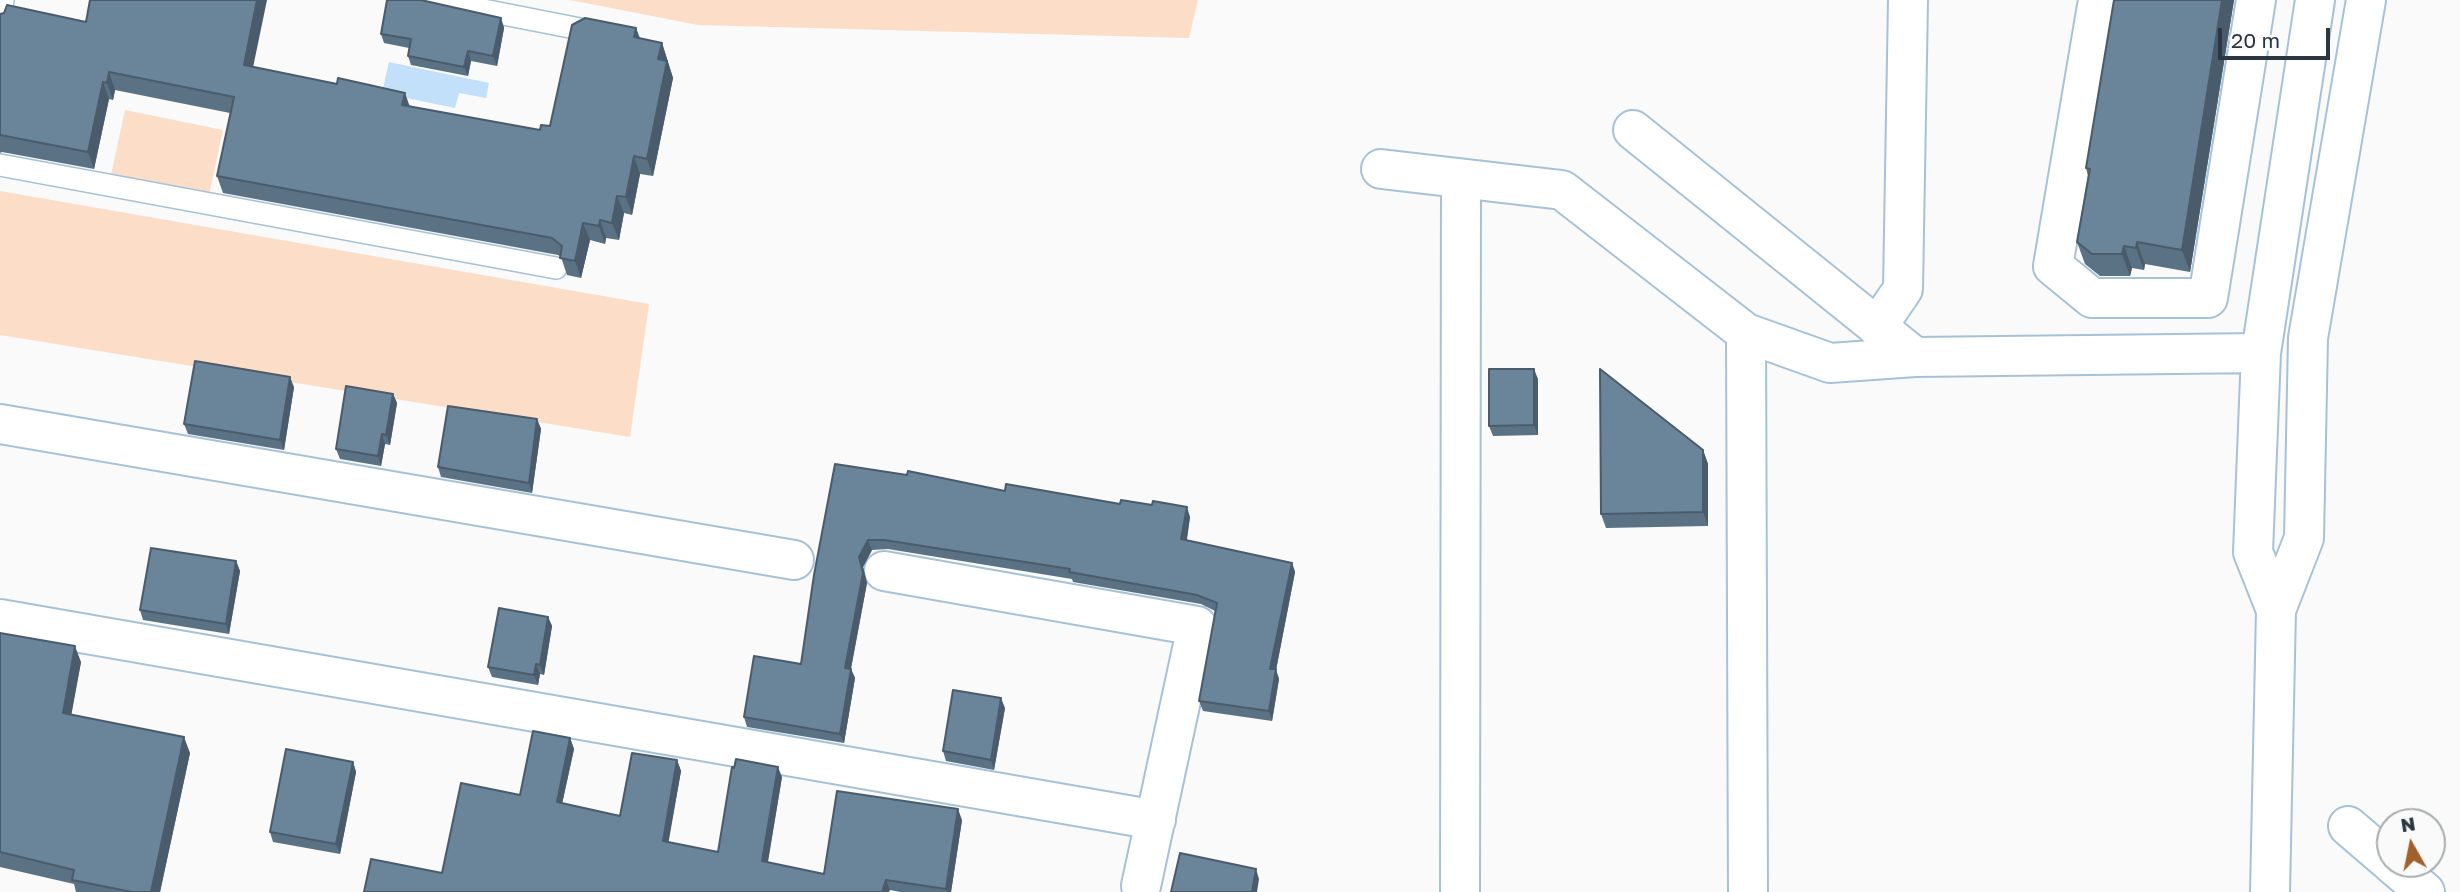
<!DOCTYPE html>
<html>
<head>
<meta charset="utf-8">
<style>
  body { margin:0 }
  #map { position:relative; width:2460px; height:892px; overflow:hidden; background:#fafafa; font-family:"Golos Text",sans-serif }
  canvas { display:block }
  .north { position:absolute; left:2376px; top:808px; width:70px; height:70px; box-sizing:border-box; background:#fafafa; border:2px solid #a7acaf; border-radius:50%; rotate:351deg; font-size:19px; font-weight:700; line-height:28px; text-align:center; color:#2b363f }
  .north::after { content:''; display:block; margin:auto; width:24px; height:32px; background:#a1602c; clip-path:polygon(50% 0,100% 100%,50% 72%,0 100%) }
  .scale { position:absolute; left:2218px; top:28px; width:112px; height:32px; box-sizing:border-box; border:4px solid #2b363f; border-top:0; padding-left:9px; font-size:21px; line-height:24px; white-space:nowrap; color:#2b363f; -webkit-text-stroke:5px #fafafa; paint-order:stroke }
</style>
</head>
<body>
<div id="map">
<canvas width="2460" height="892"></canvas>
<div class="north">N</div>
<div class="scale">20 m</div>
</div>
<script>
const ctx = document.querySelector('canvas').getContext('2d');
ctx.lineJoin = 'round';
function fillPath(path, color) {
  ctx.fillStyle = color;
  ctx.fill(path, 'evenodd');
}
function shape(rows) {
  const path = new Path2D();
  for (const r of rows) {
    path.moveTo(r[0], r[1]);
    for (let i = 2; i < r.length; i += 2) path.lineTo(r[i], r[i + 1]);
  }
  return path;
}
function trace(path, color, width, dash) {
  ctx.strokeStyle = color;
  ctx.lineWidth = width;
  ctx.lineCap = dash ? 'butt' : 'round';
  ctx.setLineDash(dash || []);
  ctx.stroke(path);
}
fillPath(shape([
  [570,0,1198,0,1189,38,698,25],
  [125,110,223,130,209,195,111,175],
  [0,191,649,304,630,437,0,335]
]), '#fbddc8');
fillPath(shape([
  [389,62,489,83,486,98,459,93,455,108,382,93]
]), '#c2e0fa');
const service = shape([
  [432,0,580,29],
  [0,22,3,0],
  [0,165,556,268]
]);
const minor = shape([
  [2098,0,2053,266,2092,298,2208,298,2256,0],
  [1633,130,1915,357],
  [1381,169,1562,190,1746,333,1830,363,1915,357,2261,353],
  [1877,327,1903,289,1908,0],
  [1746,333,1748,892],
  [0,424,794,560],
  [884,571,1197,626,1141,886],
  [2276,610,2253,552,2261,353,2315,0],
  [0,619,1156,820],
  [2348,826,2390,862],
  [2392,864,2425,892],
  [1460,892,1461,179],
  [2270,892,2276,610,2304,538,2308,338,2366,0]
]);
trace(service, '#a6c2d9', 24);
trace(minor, '#a6c2d9', 42);
trace(service, '#fff', 21);
trace(minor, '#fff', 38);
fillPath(shape([
  [2114,0,2234,0,2190,272,2145,264,2144,270,2132,268,2130,276,2100,276,2085,264,2077,242,2088,176,2086,168],
  [0,14,253,67,410,107,540,130,550,126,636,28,640,38,662,43,673,78,653,176,640,174,632,215,624,213,619,240,606,238,605,244,590,240,581,278,567,275,561,257,558,255,223,193,217,176,230,113,115,90,113,100,109,99,94,169,2,152,0,153],
  [501,18,504,28,497,66,471,61,468,76,411,65,408,56,409,48,384,43,381,34],
  [1538,379,1538,435,1493,436,1489,426],
  [294,387,284,450,188,434,184,424],
  [393,394,397,403,390,445,385,444,381,466,340,459,336,449],
  [537,419,541,429,532,493,441,477,438,467],
  [1703,450,1708,464,1708,526,1606,528,1601,514],
  [835,464,1005,491,1120,504,1190,517,1187,540,1292,563,1295,572,1276,670,1279,679,1272,721,1203,711,1199,701,1215,611,1201,604,1073,582,1072,579,888,549,872,550,863,567,867,583,851,669,855,678,844,743,747,727,744,717,801,664],
  [236,561,240,571,229,634,143,620,140,610],
  [548,617,552,626,544,675,540,674,538,685,492,677,488,667],
  [0,633,81,662,71,714,190,753,160,892,76,892,74,884,0,867],
  [1005,708,994,770,946,761,943,751],
  [570,738,574,749,562,804,620,816,677,760,681,771,668,842,718,852,782,777,768,862,824,874,962,820,951,892,900,892,890,890,442,873,520,795],
  [353,762,356,772,340,854,273,842,270,832]
]), '#5b7284');
fillPath(shape([
  [257,0,267,0,250,82,244,65],
  [2222,0,2234,0,2190,272,2182,250],
  [501,18,504,28,497,66,493,56],
  [636,28,642,46,634,37],
  [662,43,673,78,653,176,647,159,658,59],
  [468,51,471,61,468,76,464,67],
  [109,72,115,90,113,100,107,83],
  [103,82,109,99,94,169,88,152],
  [405,93,411,110,402,105],
  [634,156,640,174,632,215,626,197],
  [617,196,624,213,619,240,612,223],
  [600,220,606,238,605,244,599,226],
  [583,223,590,240,581,278,575,261],
  [2137,242,2145,264,2144,270,2136,248],
  [2124,246,2132,268,2130,276,2122,254],
  [1534,369,1538,379,1538,435,1534,425],
  [290,377,294,387,284,450,280,440],
  [393,394,397,403,390,445,386,435],
  [537,419,541,429,532,493,529,483],
  [382,434,385,444,381,466,378,456],
  [1703,450,1708,464,1708,526,1703,512],
  [1187,507,1190,517,1185,549,1181,539],
  [868,540,872,550,863,567,867,583,849,678,845,668,859,557],
  [236,561,240,571,229,634,226,624],
  [1292,563,1295,572,1276,670,1279,679,1272,721,1269,711,1270,669],
  [548,617,552,626,544,675,540,665],
  [75,646,81,662,69,728,63,713],
  [536,664,540,674,538,685,534,675],
  [851,669,855,678,844,743,840,734],
  [1001,698,1005,708,994,770,991,760],
  [184,737,190,753,160,892,151,892],
  [570,738,574,749,560,813,557,802],
  [677,760,681,771,667,851,663,841],
  [353,762,356,772,340,854,336,844],
  [778,767,782,777,766,872,762,861],
  [958,809,962,820,951,892,947,892,946,889],
  [1256,869,1259,879,1257,892,1252,892],
  [886,880,890,890,889,892,882,892]
]), '#4a5c6c');
const building = shape([
  [90,0,257,0,244,65,337,84,338,78,405,93,402,105,540,130,541,125,550,126,572,25,585,18,636,28,634,37,662,43,658,59,667,61,647,159,634,156,626,197,617,196,612,223,600,220,599,226,583,223,575,261,560,258,562,246,552,238,217,176,234,97,109,72,107,83,103,82,88,152,0,135,0,14,4,13,7,5,86,22,90,0],
  [387,0,421,0,501,18,493,56,468,51,464,67,408,56,411,39,381,34,387,0],
  [2114,0,2222,0,2182,250,2137,242,2136,248,2124,246,2122,254,2092,254,2077,242,2090,169,2086,168,2114,0],
  [195,361,290,377,280,440,184,424,195,361],
  [1489,369,1534,369,1534,425,1489,426,1489,369],
  [1600,369,1703,450,1703,512,1601,514,1600,369],
  [346,386,393,394,386,435,382,434,378,456,336,449,346,386],
  [448,406,537,419,529,483,438,467,448,406],
  [835,464,907,475,908,471,1005,491,1006,484,1120,504,1121,500,1152,505,1153,501,1187,507,1181,539,1292,563,1270,669,1276,669,1269,711,1199,701,1217,603,1197,595,1069,572,1070,569,884,540,868,540,859,557,863,573,845,668,851,669,840,734,744,717,754,656,801,664,814,575,835,464],
  [151,548,236,561,226,624,140,610,151,548],
  [499,608,548,617,540,665,536,664,534,675,488,667,499,608],
  [0,633,75,646,63,713,184,737,151,892,132,892,72,880,74,870,0,852,0,633],
  [953,690,1001,698,991,760,943,751,953,690],
  [533,731,570,738,557,802,620,816,632,753,677,760,663,841,718,852,732,767,734,768,736,759,778,767,762,861,824,874,837,791,958,809,946,889,886,880,882,892,364,892,371,859,442,873,461,783,520,795,533,731],
  [286,749,353,762,336,844,270,832,286,749],
  [1180,853,1256,869,1252,892,1171,892,1180,853]
]);
fillPath(building, '#6a849a');
trace(building, '#4a5c6c', 2);
</script>
</body>
</html>
